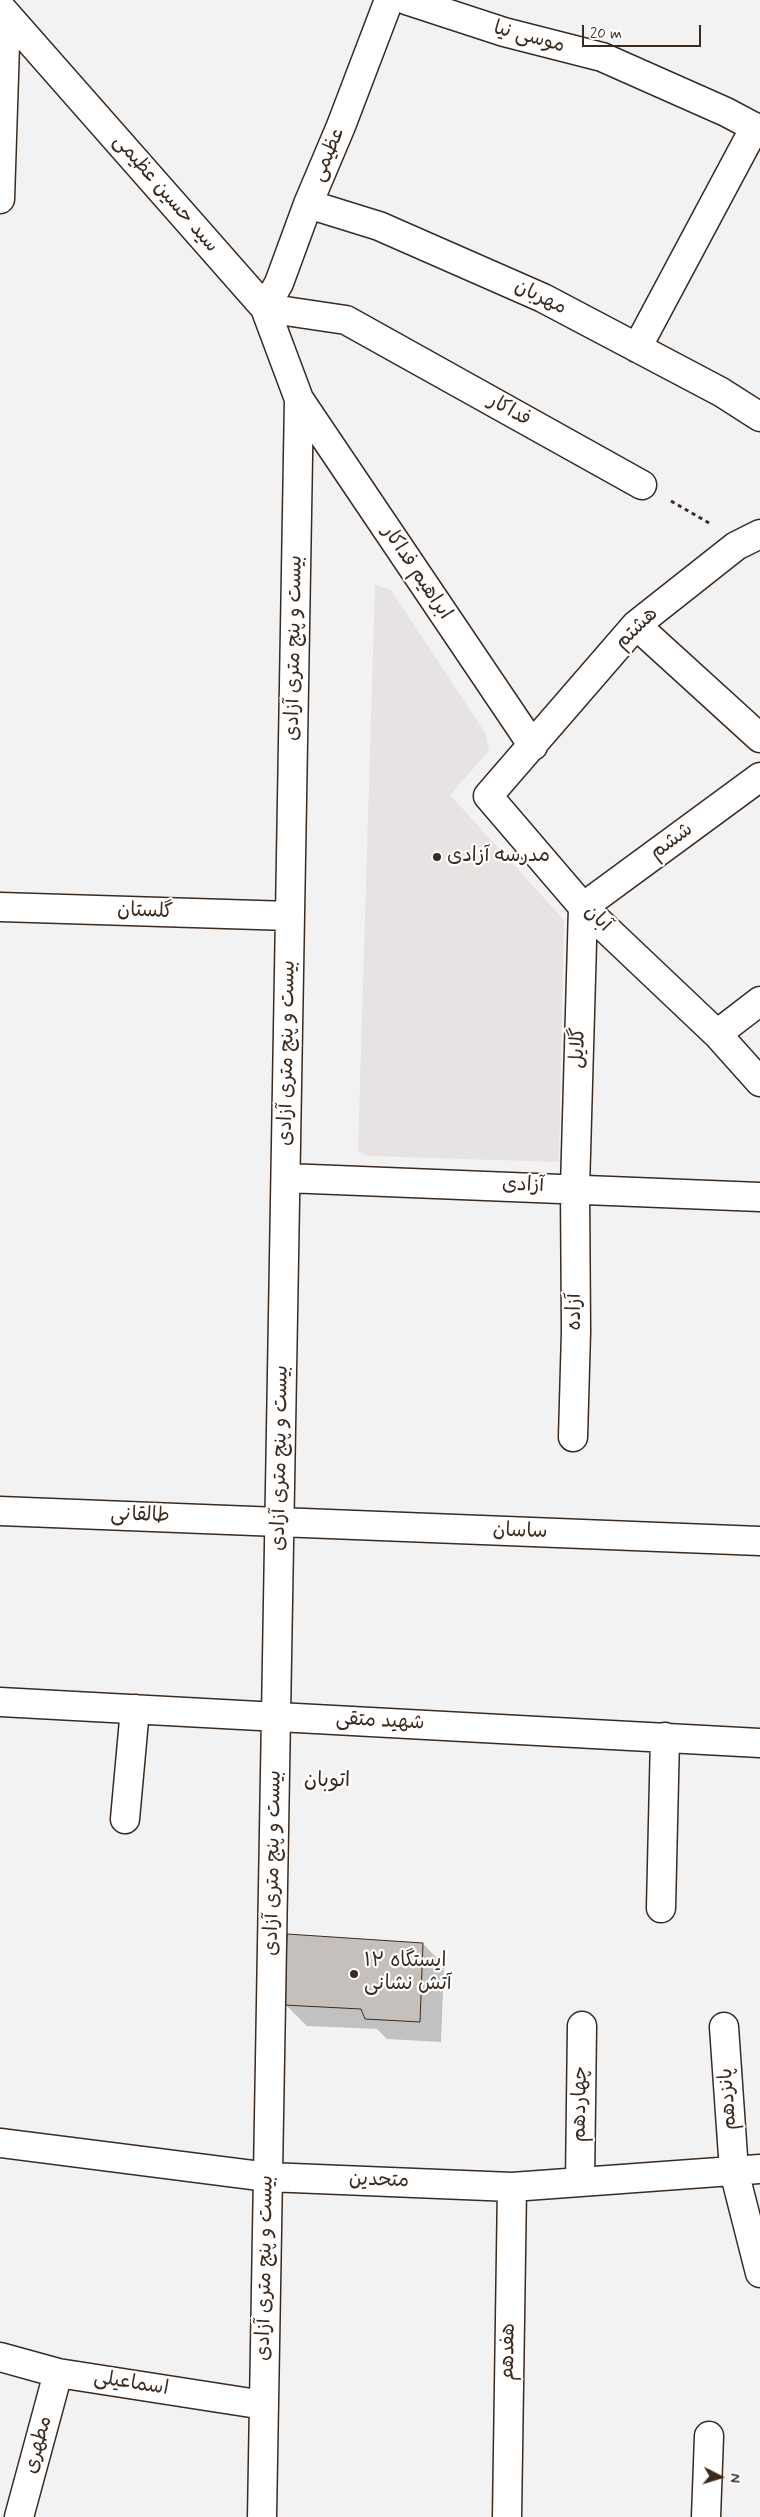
<!DOCTYPE html>
<html>
<head>
<meta charset="utf-8">
<style>
  body { margin:0 }
  #map { position:relative; width:760px; height:2517px; overflow:hidden; background:#f3f2f2; font-family:Mynerve,sans-serif }
  canvas { display:block }
  .north { position:absolute; left:695px; top:2452px; width:50px; height:50px; -webkit-text-stroke:4px #fff; paint-order:stroke; rotate:95deg; font-size:14px; font-weight:700; line-height:20px; text-align:center; color:#3b2a1e }
  .north::after { content:''; display:block; margin:auto; width:18px; height:22px; background:#3b2a1e; clip-path:polygon(50% 0,100% 100%,50% 72%,0 100%) }
  .scale { position:absolute; left:582px; top:25px; width:119px; height:22px; box-sizing:border-box; border:2px solid #3b2a1e; border-top:0; padding-left:6px; font-size:15px; line-height:18px; white-space:nowrap; color:#3b2a1e; -webkit-text-stroke:4px #fff; paint-order:stroke }
</style>
</head>
<body>
<div id="map">
<canvas width="760" height="2517"></canvas>
<div class="north">N</div>
<div class="scale">20 m</div>
</div>
<script>
const ctx = document.querySelector('canvas').getContext('2d');
ctx.lineJoin = 'round';
function fillPath(path, color) {
  ctx.fillStyle = color;
  ctx.fill(path, 'evenodd');
}
function shape(rows) {
  const path = new Path2D();
  for (const r of rows) {
    path.moveTo(r[0], r[1]);
    for (let i = 2; i < r.length; i += 2) path.lineTo(r[i], r[i + 1]);
  }
  return path;
}
function trace(path, color, width, dash) {
  ctx.strokeStyle = color;
  ctx.lineWidth = width;
  ctx.lineCap = dash ? 'butt' : 'round';
  ctx.setLineDash(dash || []);
  ctx.stroke(path);
}
function write(font, color, halo, rows, align = 'center') {
  ctx.font = font + ' Mynerve,"Playpen Sans Arabic",sans-serif';
  ctx.lineWidth = 4.5;
  ctx.setLineDash([]);
  ctx.textBaseline = 'middle';
  ctx.strokeStyle = halo;
  ctx.fillStyle = color;
  for (const [text, x, y, turn = 0] of rows) {
    ctx.save();
    ctx.translate(x, y);
    ctx.rotate((+turn || 0) * Math.PI / 180);
    ctx.textAlign = isNaN(turn) ? turn : align;
    if (halo) ctx.strokeText(text, 0, 0);
    ctx.fillText(text, 0, 0);
    ctx.restore();
  }
}
fillPath(shape([
  [375,585,391,590,486,734,489,751,450,795,564,920,559,1162,368,1156,358,1151]
]), '#e6e3e2');
fillPath(shape([
  [423,1944,444,1965,441,2042,387,2039,377,2029,307,2026,286,2005]
]), '#0003');
const building = shape([
  [287,1934,423,1943,420,2022,365,2019,361,2009,284,2005,287,1934]
]);
fillPath(building, '#c6c0bd');
trace(building, '#3b2a1e', 1);
const minor = shape([
  [406,0,504,32,602,57,726,112,760,130],
  [0,7,265,308,299,399,533,746],
  [0,199,6,14],
  [308,204,379,226,543,298,721,392,760,417],
  [265,308,346,320,642,485],
  [265,308,279,283,308,204,341,126,389,0],
  [637,348,755,127],
  [760,534,736,546,636,625,488,796,583,907,717,1034,760,1082],
  [636,625,760,738],
  [0,907,290,916],
  [717,1034,760,1001],
  [286,1178,760,1197],
  [573,1437,576,1332,575,1188,583,907,760,777],
  [0,1511,760,1541],
  [0,1702,760,1743],
  [125,1819,135,1709],
  [661,1908,665,1737],
  [724,2027,734,2171,760,2273],
  [0,2143,268,2177,512,2187,760,2169],
  [580,2182,582,2026],
  [0,2357,58,2373,264,2405],
  [19,2517,58,2373],
  [262,2517,299,399],
  [507,2517,512,2187],
  [706,2517,709,2436]
]);
trace(minor, '#3b2a1e', 31);
trace(shape([
  [671,501,709,523]
]), '#3b2a1e', 3, [4, 4]);
trace(minor, '#fff', 28);
for (const [x, y, r, color] of [
  [437,857,5,"#3b2a1e"],
  [354,1974,5,"#3b2a1e"]
]) {
  const dot = new Path2D();
  dot.arc(x, y, r, 0, 2 * Math.PI);
  ctx.fillStyle = color;
  ctx.fill(dot);
  trace(dot, '#fff', 2);
}
write('20px', '#3b2a1e', '#fff', [
  ["موسی نیا",529,38,15],
  ["عظیمی",329,155,-67],
  ["سید حسین عظیمی",165,194,49],
  ["مهربان",540,298,26],
  ["فداکار",509,411,29],
  ["ابراهیم فداکار",416,573,56],
  ["هشتم",637,629,-44],
  ["بیست و پنج متری آزادی",295,648,-89],
  ["ششم",672,842,-36],
  ["گلستان",145,912,2],
  ["آبان",597,919,44],
  ["گلایل",579,1048,-88],
  ["بیست و پنج متری آزادی",288,1053,-89],
  ["آزادی",523,1186,2],
  ["آزاده",576,1312,-90],
  ["بیست و پنج متری آزادی",281,1458,-89],
  ["طالقانی",140,1516,2],
  ["ساسان",520,1532,2],
  ["شهید متقی",380,1722,3],
  ["بیست و پنج متری آزادی",274,1863,-89],
  ["پانزدهم",729,2099,-94],
  ["چهاردهم",581,2104,-89],
  ["متحدین",379,2181,2],
  ["بیست و پنج متری آزادی",266,2268,-89],
  ["هفدهم",509,2352,-89],
  ["اسماعیلی",131,2384,9],
  ["مطهری",39,2445,-75]
]);
write('20px', '#3b2a1e', '#fff', [
  ["مدرسه آزادی",447,857],
  ["ایستگاه ۱۲",364,1962],
  ["آتش نشانی",364,1985]
], 'left');
write('21px', '#3b2a1e', '#fff', [
  ["اتوبان",327,1782]
]);
</script>
</body>
</html>
